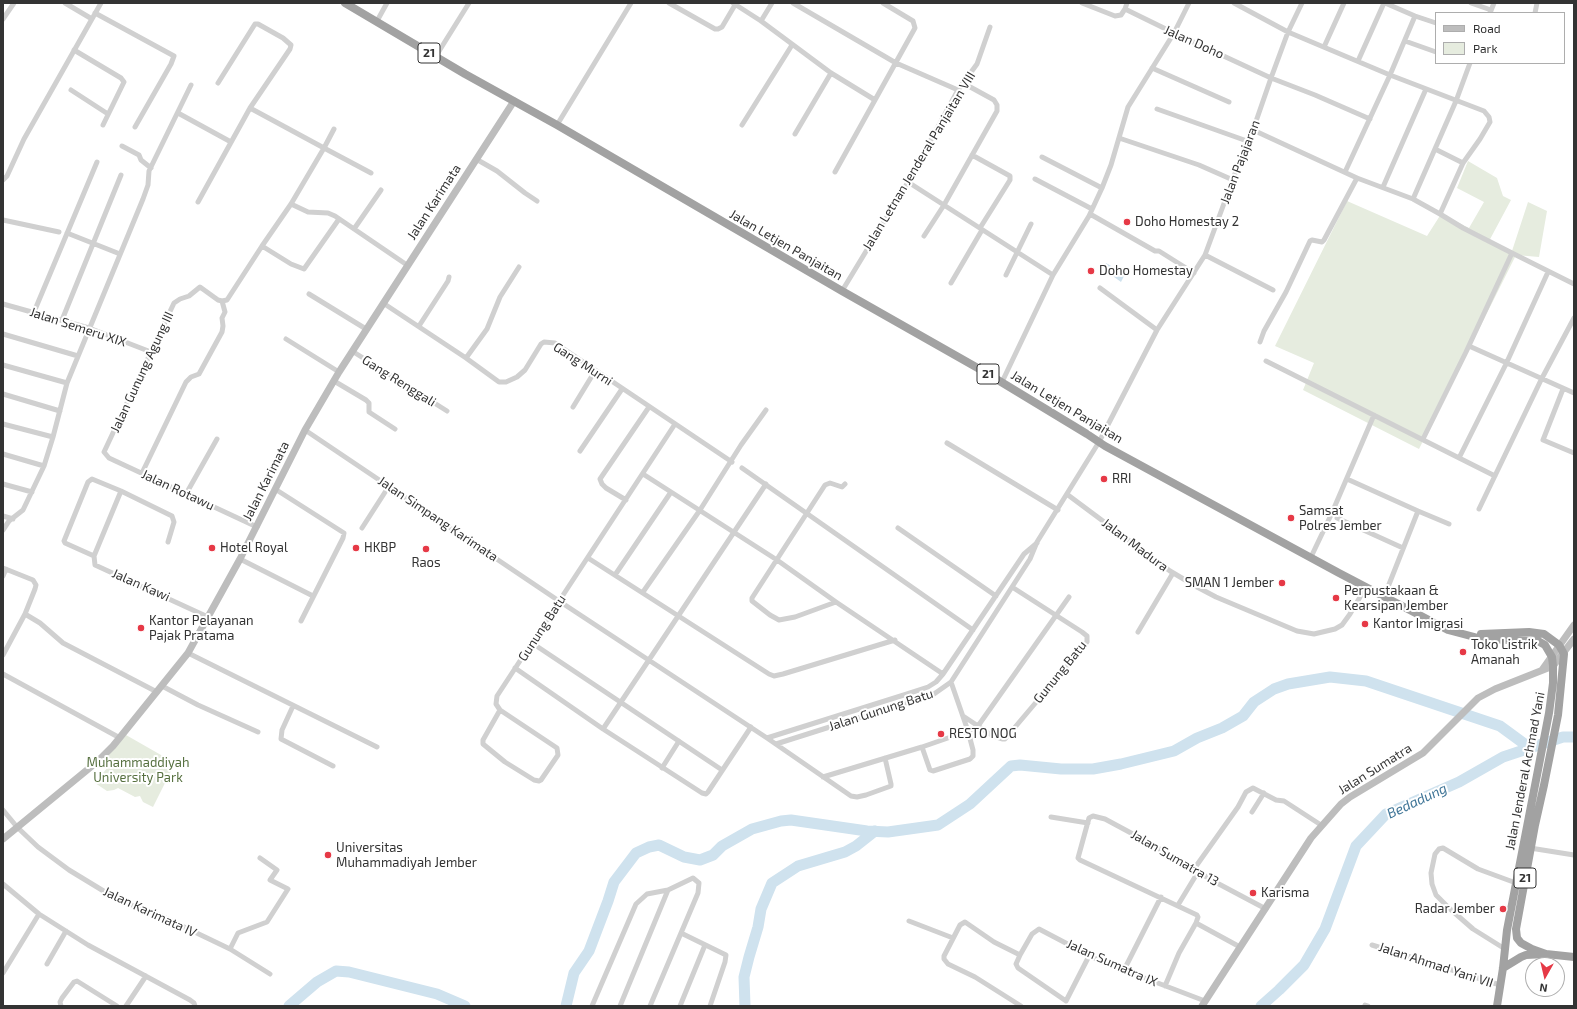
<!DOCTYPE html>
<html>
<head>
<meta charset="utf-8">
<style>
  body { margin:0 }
  #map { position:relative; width:1577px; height:1009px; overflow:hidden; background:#fff; font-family:"Exo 2",sans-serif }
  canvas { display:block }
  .frame { position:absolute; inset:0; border:4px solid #333; pointer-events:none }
  .legend { position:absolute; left:1435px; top:12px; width:130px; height:52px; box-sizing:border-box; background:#fff; border:1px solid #adadad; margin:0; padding:5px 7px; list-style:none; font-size:12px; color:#333 }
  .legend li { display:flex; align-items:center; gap:8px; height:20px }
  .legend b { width:20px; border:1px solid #adadad }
  .north { position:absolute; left:1525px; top:957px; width:40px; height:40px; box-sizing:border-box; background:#fff; border:1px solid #adadad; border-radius:50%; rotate:188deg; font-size:11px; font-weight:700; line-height:16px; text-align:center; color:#333 }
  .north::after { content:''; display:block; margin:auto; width:14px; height:18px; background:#e63946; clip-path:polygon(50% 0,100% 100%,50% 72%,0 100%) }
</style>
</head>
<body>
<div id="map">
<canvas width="1577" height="1009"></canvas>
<div class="frame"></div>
<ul class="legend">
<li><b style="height:5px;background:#bdbdbd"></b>Road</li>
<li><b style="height:11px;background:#e6ecdf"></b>Park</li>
</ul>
<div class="north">N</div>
</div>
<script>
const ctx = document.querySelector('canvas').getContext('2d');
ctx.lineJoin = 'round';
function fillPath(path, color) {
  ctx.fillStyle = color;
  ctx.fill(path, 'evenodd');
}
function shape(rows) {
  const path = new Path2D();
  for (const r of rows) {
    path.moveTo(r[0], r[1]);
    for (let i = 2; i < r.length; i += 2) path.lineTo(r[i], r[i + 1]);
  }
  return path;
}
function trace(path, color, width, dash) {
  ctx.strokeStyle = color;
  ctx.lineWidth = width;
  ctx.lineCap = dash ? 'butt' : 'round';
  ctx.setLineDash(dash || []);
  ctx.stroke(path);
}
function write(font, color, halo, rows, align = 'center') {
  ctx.font = font + ' "Exo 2",sans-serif';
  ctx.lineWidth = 4;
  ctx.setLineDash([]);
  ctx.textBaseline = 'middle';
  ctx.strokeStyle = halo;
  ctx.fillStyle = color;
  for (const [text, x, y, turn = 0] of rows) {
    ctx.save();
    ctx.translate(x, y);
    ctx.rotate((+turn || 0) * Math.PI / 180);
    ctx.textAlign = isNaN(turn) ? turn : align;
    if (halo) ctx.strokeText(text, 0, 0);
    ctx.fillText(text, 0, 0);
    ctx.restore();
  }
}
fillPath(shape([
  [1468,161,1497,178,1503,196,1511,200,1488,243,1512,251,1528,202,1547,211,1539,257,1516,255,1419,449,1303,390,1314,363,1275,346,1347,201,1427,236,1441,214,1469,228,1484,202,1457,188],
  [126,735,175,763,153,807,143,802,140,796,135,797,118,788,114,790,107,791,95,783,112,762,105,758]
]), '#e6ecdf');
fillPath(shape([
  [1106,263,1125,274,1121,282,1103,269]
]), '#cfe2ee');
trace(shape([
  [289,1006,317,982,336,971,349,972,437,994,465,1006],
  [566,1006,574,973,589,951,608,901,614,882,636,853,649,847,659,845,684,857,700,860,713,855,722,846,752,829,781,821,791,820,867,831,888,832,938,825,970,804,1011,766,1020,765,1061,769,1093,769,1121,764,1174,751,1197,738,1222,728,1243,716,1254,702,1274,689,1288,684,1330,677,1366,681,1500,726,1530,748],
  [745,1006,744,977,749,957,758,927,761,909,772,883,798,866,845,852,856,846,875,831],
  [1261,1006,1279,990,1304,965,1325,929,1356,846,1386,814,1459,782,1503,757,1563,737,1574,737]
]), '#cfe2ee', 11);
trace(shape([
  [65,3,92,19],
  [669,3,715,29,718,29,722,27,735,5],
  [733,3,761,21,831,73,875,100],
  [793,3,896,63,958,90],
  [1082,3,1115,16,1121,15,1125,9],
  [1127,3,1125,9,1174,33,1271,78,1315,95,1370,119],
  [1234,3,1288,32,1390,75,1484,111,1489,117,1490,122,1480,139,1463,163,1440,214,1413,199,1357,178,1253,130],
  [1385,3,1415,16,1436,23],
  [1471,3,1491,10],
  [95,13,174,56,171,64,135,127],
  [1490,13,1494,3],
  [1535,13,1537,3],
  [3,19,14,3],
  [377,21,387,3],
  [761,21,772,3],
  [1405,41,1436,52],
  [1324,47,1344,3],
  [74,50,121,78,124,82,103,125],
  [436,56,469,3],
  [1358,61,1384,3],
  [1152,68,1229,102],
  [218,83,255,24,258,24,283,38,291,45,290,49,250,108],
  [71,90,108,114],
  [1157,109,1247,141],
  [178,113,231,142],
  [557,125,631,3],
  [742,125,792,45],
  [334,129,324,148,371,173],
  [795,134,831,73],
  [1119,138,1199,165,1233,180],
  [122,146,139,155,141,160,151,168],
  [1435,149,1463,163],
  [972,155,1010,176,1010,180,980,228],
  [1042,157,1102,188],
  [476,159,497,171,525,193,537,201],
  [835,172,915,28,913,21,883,3],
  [1345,172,1390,75,1415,16],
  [1035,179,1092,209],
  [3,180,7,176,24,139,101,3],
  [908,182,1053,275],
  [1383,187,1426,89],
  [1413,199,1456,101,1470,63],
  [198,202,250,108,324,148,291,204,262,246,227,300,222,301,218,300,200,287,189,296,180,299,174,303,104,452,109,458,257,527],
  [291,204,308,212,328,213,335,216,407,265],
  [1090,214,1155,251,1159,251,1194,273],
  [1440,214,1463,228,1512,253],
  [3,220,59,232],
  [354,229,381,190],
  [67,233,120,254],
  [924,236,944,205,997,111,997,105,994,100,963,83],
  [262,246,291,264,304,269,339,219],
  [1205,255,1273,290],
  [1006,275,1031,224],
  [951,283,982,230],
  [1100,288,1157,330],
  [842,291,908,182,958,90,977,64,990,27],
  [309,294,366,329],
  [383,303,466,358,499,382,506,382,517,377,525,370,541,344,544,342,555,343,732,462],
  [3,304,89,328,151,352],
  [34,312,97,162],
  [62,320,121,175],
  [419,326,448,281,449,277],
  [3,334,78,356],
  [286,339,339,372],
  [1260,342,1264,331,1286,292,1310,241,1312,240,1322,242,1324,240,1357,178],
  [1469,346,1574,393],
  [352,351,447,411],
  [466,358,487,329,500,297,519,267],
  [1266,361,1495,476],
  [3,365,67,383],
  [334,381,366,400,369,403,369,412,372,414,395,429],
  [1002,382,1053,275,1089,216,1102,188,1111,165,1128,107,1174,33,1189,3],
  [1563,389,1543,440,1574,453],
  [3,394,60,411],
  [573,407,595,371],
  [3,424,53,437],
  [305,430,559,601,767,738,851,796,857,797,866,795,891,786,891,784,885,758],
  [1423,439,1466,352,1512,253,1574,284],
  [947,443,1058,510],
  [580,451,622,389],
  [3,454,44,466],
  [1459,458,1506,364,1548,272],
  [742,468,973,630],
  [142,473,186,382,191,377,199,374,222,332,223,326,222,318,225,312,222,301],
  [643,474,777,560,836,602,943,674],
  [1347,479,1418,511,1449,524],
  [3,484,32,492],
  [275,489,344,533,343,538,301,621],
  [121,491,94,556,95,565,208,617],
  [186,494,217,439],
  [1068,495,1170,571,1197,587,1216,597,1297,631,1314,634,1335,629,1342,625,1350,614,1366,587],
  [626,500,606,488,602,484,600,479,649,407],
  [1479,509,1541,380,1574,318],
  [3,516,13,519],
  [1337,518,1403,548],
  [362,528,389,486],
  [898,528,996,596],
  [3,530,9,521,23,510,44,466,53,437,67,383,143,199,148,185,149,171,191,85],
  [94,556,65,543,64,541,88,482,92,479,121,491,172,516,174,522,168,542],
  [1311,557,1331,515,1374,415],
  [588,558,769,674,774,676,783,674,895,640],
  [240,559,313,596],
  [3,568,33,580,36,585,35,589,25,614,40,623,63,643,157,692],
  [615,575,671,492],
  [3,576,6,569],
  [643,592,700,510,741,445,766,410],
  [1384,597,1418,511],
  [836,602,795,617,779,620,770,615,752,601,752,598,825,485,830,483,842,487,845,484],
  [1138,632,1173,573],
  [532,643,722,770],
  [188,653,377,747],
  [3,655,25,614],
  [515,668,603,729,702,793,706,794,708,792,751,727],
  [3,674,120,738],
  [162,686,198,705,258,732],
  [293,706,282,730,281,739,333,766],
  [500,710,483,740,483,744,505,762,534,780,539,781,541,780,558,755,557,748,500,710,496,704,497,696,675,424],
  [963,716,993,736,1002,739,1005,739,1087,642,1087,636,1082,632,1012,587],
  [603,729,766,484],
  [767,738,907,694,928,687,936,682,943,674,1024,554,1037,543],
  [776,744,934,694,951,682,1030,559,1037,542,1099,442,1157,330,1205,255,1247,141,1253,130,1271,78,1288,32,1302,3],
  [922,747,930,770,933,771,970,759,973,756,973,750,968,731,951,682],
  [662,768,679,741],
  [823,777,922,747,968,731,978,726,1069,597],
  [3,810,17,827,38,847,69,870,120,901,155,913,230,949,270,974],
  [1252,812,1264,793],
  [1051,817,1088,823],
  [1530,848,1574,855],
  [1194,869,1238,807,1246,792,1253,788,1276,800,1284,801,1321,825],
  [3,884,39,914,88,945,190,1000,194,1003,195,1006],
  [1178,905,1198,872],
  [909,921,953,938],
  [681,933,726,955,725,962,710,1006],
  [1372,945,1500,985],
  [1240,947,1196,923,1198,917,1197,915,1080,860,1078,858,1089,818,1093,816,1105,819,1144,840,1217,883,1266,909],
  [230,949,238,933,267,922,288,889,270,880,277,870,260,858],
  [1505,949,1473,929,1449,908,1436,895,1432,884,1431,873,1435,854,1439,849,1443,848,1478,869,1516,883],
  [1020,955,994,942,965,922,960,925,944,956,944,959,948,964,975,977,1021,1006],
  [1089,956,1066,1001,1018,968,1016,964,1020,955,1032,934,1039,929,1100,961,1205,1001],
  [47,964,66,931],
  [1124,970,1161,897],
  [3,973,39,914],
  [1165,986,1179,953,1196,923],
  [1365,1005,1368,1006],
  [61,1006,60,1002,62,998,74,982,77,981,117,1006],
  [126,1006,146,976],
  [592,1006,636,904,647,894,668,890,693,878,699,883,698,893,650,1006],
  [620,1006,668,890],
  [680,1006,705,945]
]), '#d0d0d0', 5);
trace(shape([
  [1542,670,1574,625],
  [3,839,98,761,113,746,188,653,240,559,305,430,339,372,514,101],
  [1202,1006,1311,838,1341,804,1350,797,1423,753,1478,698,1495,689,1553,666,1574,639]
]), '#bdbdbd', 7);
trace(shape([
  [345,3,465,74,557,125,842,291,983,371,1087,434,1105,446,1339,573,1448,630,1482,639,1538,641,1545,645,1552,657,1553,666,1553,683,1549,713,1507,930,1503,968,1497,1006],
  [1481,634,1529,632,1544,634,1559,645,1564,654,1558,715,1544,785,1535,825,1516,929,1517,938,1521,943,1532,949,1546,954],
  [1503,968,1521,957,1526,955,1546,954,1574,957]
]), '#a2a2a2', 8);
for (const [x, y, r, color] of [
  [1127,222,4,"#e63946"],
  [1091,271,4,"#e63946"],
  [1104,479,4,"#e63946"],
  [1291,518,4,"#e63946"],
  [212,548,4,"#e63946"],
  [356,548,4,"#e63946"],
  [426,549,4,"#e63946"],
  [1282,583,4,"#e63946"],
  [1336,598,4,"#e63946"],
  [1365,624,4,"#e63946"],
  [141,628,4,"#e63946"],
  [1463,652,4,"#e63946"],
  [941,734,4,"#e63946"],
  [328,855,4,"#e63946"],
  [1253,893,4,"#e63946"],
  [1503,909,4,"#e63946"]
]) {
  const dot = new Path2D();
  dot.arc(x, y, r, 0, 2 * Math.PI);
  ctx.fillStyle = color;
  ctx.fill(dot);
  trace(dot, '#fff', 1.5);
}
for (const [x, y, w] of [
  [429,53,22],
  [988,374,22],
  [1525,878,22]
]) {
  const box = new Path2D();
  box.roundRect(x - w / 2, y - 10, w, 20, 3);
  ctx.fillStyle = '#fff';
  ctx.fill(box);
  trace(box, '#333', 1);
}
write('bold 12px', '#333', null, [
  ["21",429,53],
  ["21",988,374],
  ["21",1525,878]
]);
write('13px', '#333', '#fff', [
  ["Jalan Doho",1194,42,24],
  ["Jalan Letnan Jenderal Panjaitan VIII",919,161,-59],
  ["Jalan Pajajaran",1240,162,-69],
  ["Jalan Karimata",434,202,-57],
  ["Jalan Letjen Panjaitan",786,245,30],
  ["Jalan Semeru XIX",78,327,18],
  ["Gang Murni",583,364,33],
  ["Jalan Gunung Agung III",142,372,-65],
  ["Gang Renggali",399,381,32],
  ["Jalan Letjen Panjaitan",1067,407,31],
  ["Jalan Karimata",266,481,-63],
  ["Jalan Rotawu",178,490,25],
  ["Jalan Simpang Karimata",438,519,34],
  ["Jalan Madura",1135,545,37],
  ["Jalan Kawi",141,585,24],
  ["Gunung Batu",542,628,-57],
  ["Gunung Batu",1060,672,-51],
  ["Jalan Gunung Batu",881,710,-18],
  ["Jalan Sumatra",1375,769,-32],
  ["Jalan Jenderal Achmad Yani",1525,771,-79],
  ["Jalan Sumatra 13",1175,858,30],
  ["Jalan Karimata IV",150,912,25],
  ["Jalan Sumatra IX",1112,963,24],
  ["Jalan Ahmad Yani VII",1436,965,18]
]);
write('13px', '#333', '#fff', [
  ["Doho Homestay 2",1135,222],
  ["Doho Homestay",1099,271],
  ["RRI",1112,479],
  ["Samsat",1299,511],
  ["Polres Jember",1299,526],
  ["Hotel Royal",220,548],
  ["HKBP",364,548],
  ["Raos",426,563,"center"],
  ["SMAN 1 Jember",1274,583,"right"],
  ["Perpustakaan &",1344,591],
  ["Kearsipan Jember",1344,606],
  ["Kantor Pelayanan",149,621],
  ["Pajak Pratama",149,636],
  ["Kantor Imigrasi",1373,624],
  ["Toko Listrik",1471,645],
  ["Amanah",1471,660],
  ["RESTO NOG",949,734],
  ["Universitas",336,848],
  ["Muhammadiyah Jember",336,863],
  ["Karisma",1261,893],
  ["Radar Jember",1495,909,"right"]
], 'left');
write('13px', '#56703f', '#fff', [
  ["Muhammaddiyah",138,763],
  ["University Park",138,778]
]);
write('italic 14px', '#3f7597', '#fff', [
  ["Bedadung",1417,801,-25]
]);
</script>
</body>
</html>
